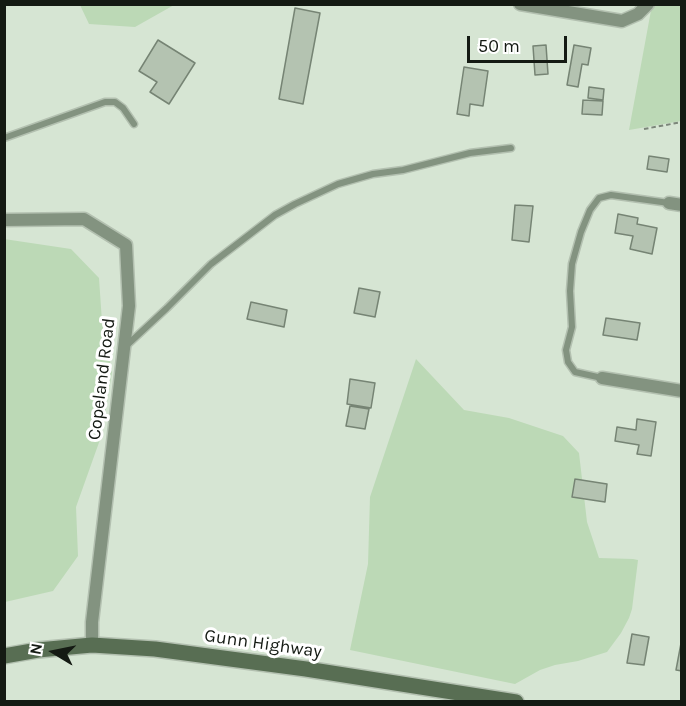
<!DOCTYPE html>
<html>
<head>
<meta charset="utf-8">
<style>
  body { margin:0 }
  #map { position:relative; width:686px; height:706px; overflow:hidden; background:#d6e5d3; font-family:Karla,sans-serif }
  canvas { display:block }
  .frame { position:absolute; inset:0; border:6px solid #141a13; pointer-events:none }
  .north { position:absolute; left:24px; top:622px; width:60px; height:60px; -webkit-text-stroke:4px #fff; paint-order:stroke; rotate:280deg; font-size:16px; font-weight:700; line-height:24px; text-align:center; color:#141a13 }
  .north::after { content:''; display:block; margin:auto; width:21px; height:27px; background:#141a13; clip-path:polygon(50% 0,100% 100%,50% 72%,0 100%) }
  .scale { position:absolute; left:467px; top:36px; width:100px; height:27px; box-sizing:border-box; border:3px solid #141a13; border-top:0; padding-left:8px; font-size:18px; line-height:21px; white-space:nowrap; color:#141a13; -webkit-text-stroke:4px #fff; paint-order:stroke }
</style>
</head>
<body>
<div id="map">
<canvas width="686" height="706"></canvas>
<div class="frame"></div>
<div class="north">N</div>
<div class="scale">50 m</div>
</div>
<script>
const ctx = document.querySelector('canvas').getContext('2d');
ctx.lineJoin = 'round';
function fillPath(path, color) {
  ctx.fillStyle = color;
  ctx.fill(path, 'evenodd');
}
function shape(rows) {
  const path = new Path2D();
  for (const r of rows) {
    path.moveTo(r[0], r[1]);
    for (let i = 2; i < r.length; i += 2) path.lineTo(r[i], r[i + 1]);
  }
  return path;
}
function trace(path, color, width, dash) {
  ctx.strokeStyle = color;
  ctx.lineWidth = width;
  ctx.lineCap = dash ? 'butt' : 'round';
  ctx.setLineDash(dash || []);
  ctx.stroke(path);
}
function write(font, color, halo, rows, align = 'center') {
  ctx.font = font + ' Karla,sans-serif';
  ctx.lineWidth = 6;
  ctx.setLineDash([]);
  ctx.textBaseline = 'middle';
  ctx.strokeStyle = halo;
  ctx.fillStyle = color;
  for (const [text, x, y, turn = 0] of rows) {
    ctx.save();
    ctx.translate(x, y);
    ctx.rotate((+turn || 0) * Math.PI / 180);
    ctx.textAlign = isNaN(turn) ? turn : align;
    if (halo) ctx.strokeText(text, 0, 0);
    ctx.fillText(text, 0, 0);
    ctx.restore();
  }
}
fillPath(shape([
  [80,5,174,5,135,27,89,24],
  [652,5,681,5,681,121,629,130],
  [4,239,71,249,99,278,102,322,112,372,102,434,76,507,78,556,53,591,5,602],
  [416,359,464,410,509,418,563,436,579,453,587,522,599,558,633,559,638,560,632,609,629,618,621,633,607,652,578,661,555,665,540,670,515,684,350,650,368,564,370,497]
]), '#bcd9b6');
const building = shape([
  [295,8,320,13,303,104,279,99,295,8],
  [158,40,195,63,169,104,150,92,157,82,139,71,158,40],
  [546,45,548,74,535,75,533,46,546,45],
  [574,45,591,48,588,65,582,64,578,87,567,85,574,45],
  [464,67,488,71,483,106,470,104,469,116,457,114,464,67],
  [589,87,604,89,603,100,588,98,589,87],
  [583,100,603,101,602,115,582,114,583,100],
  [649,156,669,159,667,172,647,169,649,156],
  [515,205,533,206,529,242,512,240,515,205],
  [618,214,638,218,637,224,657,228,652,254,630,249,633,236,615,233,618,214],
  [359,288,380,292,375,317,354,313,359,288],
  [251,302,287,310,284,327,247,319,251,302],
  [606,318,640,323,637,340,603,335,606,318],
  [350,379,375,383,371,408,347,404,350,379],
  [350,406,369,409,365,429,346,426,350,406],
  [637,419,656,422,651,456,637,454,639,445,615,441,617,427,636,430,637,419],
  [575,479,607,484,605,502,572,497,575,479],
  [632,634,649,637,644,665,627,663,632,634],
  [682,638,682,671,676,670,682,638]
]);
fillPath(building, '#b4c3b1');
trace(building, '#768474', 1.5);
const lane = shape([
  [4,138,105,102,115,102,123,108,134,124],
  [125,347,167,308,211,264,275,215,295,204,338,184,373,174,403,170,470,153,511,148],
  [602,378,575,372,568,362,566,350,572,327,570,291,572,264,581,232,590,210,599,198,611,195,669,203]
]);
const street = shape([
  [520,4,622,21,638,14,648,4],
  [669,203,682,205],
  [4,220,84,219,126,245,129,306,92,622,92,645],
  [602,378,682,391]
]);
const secondary = shape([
  [4,656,38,650,92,645,155,649,306,669,516,702]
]);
trace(lane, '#b3c0b0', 9);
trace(street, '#b3c0b0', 15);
trace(secondary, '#b3c0b0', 18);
trace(shape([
  [644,129,682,122]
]), '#7b8679', 2, [4.5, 3]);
trace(lane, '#839380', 6);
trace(street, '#839380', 12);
trace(secondary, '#586e53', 15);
write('18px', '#141a13', '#fff', [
  ["Copeland Road",102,379,-83],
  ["Gunn Highway",263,644,8]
]);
</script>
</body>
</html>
